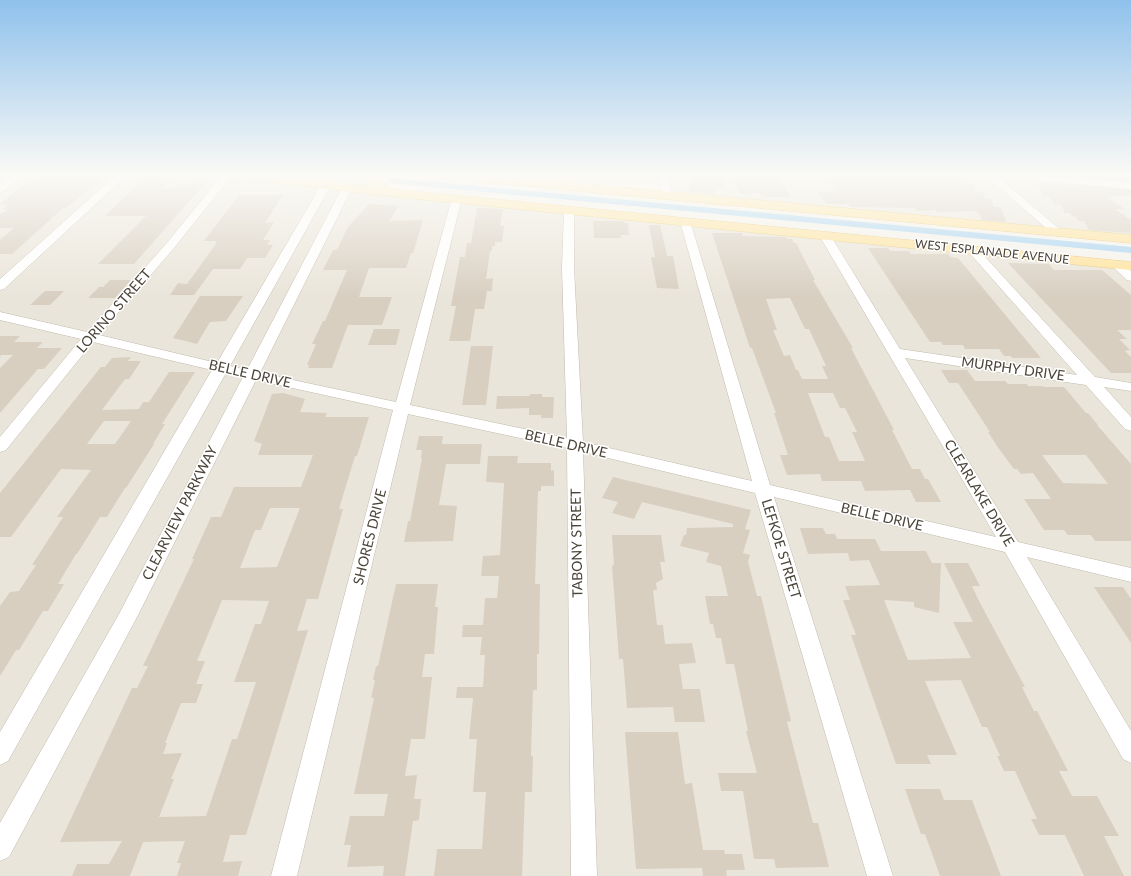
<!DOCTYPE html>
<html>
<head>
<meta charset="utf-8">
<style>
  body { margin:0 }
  canvas { display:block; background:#f6f3ec }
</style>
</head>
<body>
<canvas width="1131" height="876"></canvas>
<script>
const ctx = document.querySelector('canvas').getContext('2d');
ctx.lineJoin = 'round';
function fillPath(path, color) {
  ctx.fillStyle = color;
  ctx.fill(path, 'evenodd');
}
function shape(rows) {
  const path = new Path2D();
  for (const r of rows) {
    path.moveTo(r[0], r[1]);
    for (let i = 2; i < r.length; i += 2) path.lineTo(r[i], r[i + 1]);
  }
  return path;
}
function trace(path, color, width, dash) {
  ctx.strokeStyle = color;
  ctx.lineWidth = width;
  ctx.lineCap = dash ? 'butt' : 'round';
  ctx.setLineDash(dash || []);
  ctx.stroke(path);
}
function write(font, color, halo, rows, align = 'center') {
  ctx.font = font + ' Lato,sans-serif';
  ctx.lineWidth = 3;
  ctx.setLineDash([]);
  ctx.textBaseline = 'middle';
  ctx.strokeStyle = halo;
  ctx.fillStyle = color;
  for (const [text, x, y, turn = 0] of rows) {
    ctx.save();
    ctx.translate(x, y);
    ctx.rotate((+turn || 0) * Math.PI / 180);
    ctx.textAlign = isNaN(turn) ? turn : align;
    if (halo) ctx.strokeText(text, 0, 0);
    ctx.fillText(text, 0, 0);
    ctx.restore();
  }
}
fillPath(shape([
  [0,174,194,174,1131,268,1131,876,0,876],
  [659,174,1131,174,1131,241,667,197]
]), '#eae5da');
fillPath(shape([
  [392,178,1131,247,1131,253,389,183,387,181,389,179,392,178]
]), '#a9d4f2');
fillPath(shape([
  [45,174,107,174,66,208,63,208,12,254,0,254,0,240,14,228,0,228,0,215,8,209,2,209,8,205,0,204,30,180,38,180],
  [695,174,728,174,724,187,715,189,713,194,688,191],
  [730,174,776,174,791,197,762,197,760,193,741,194],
  [824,174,927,174,966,177,968,184,973,184,975,191,983,192,985,199,991,199,994,207,1001,207,1006,222,982,220,979,213,975,211,937,212,936,210,917,211,915,208,850,207,848,204,827,204,818,192,839,191],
  [1076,174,1131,174,1131,181,1079,177],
  [146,176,174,176,161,189,207,181,134,264,98,264,146,216,105,216],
  [1037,182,1131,190,1131,195,1107,197,1125,209,1115,209,1131,220,1131,233,1089,230,1084,221,1079,221,1076,217,1072,216,1070,213,1065,213,1061,205,1054,204,1050,197,1044,196],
  [239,195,283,195,265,223,274,222,263,240,270,240,267,245,273,245,265,258,247,258,240,269,213,269,194,295,170,295,178,283,187,284,216,244,215,244,217,241,204,241],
  [369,204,399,206,389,221,423,220,413,253,411,253,406,268,369,268,359,297,392,297,382,325,348,325,332,368,308,368,309,365,307,365,316,344,312,344,323,321,325,321,347,270,323,270,333,250,337,250,348,227],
  [477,208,503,209,500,226,504,226,502,242,495,242,495,246,492,246,492,251,490,251,486,279,493,278,492,291,487,291,484,309,475,309,470,341,449,341,456,306,451,306,460,257,465,257,467,243,471,243],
  [593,221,624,221,624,223,628,223,629,235,621,235,621,238,594,238],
  [649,225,660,225,667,256,673,256,679,289,657,288,651,257,655,257],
  [712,233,742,233,743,236,786,237,787,239,792,239,794,243,796,243,815,280,813,280,853,348,851,348,894,430,892,430,912,469,920,469,925,479,928,479,941,502,916,502,910,490,865,491,861,481,822,481,820,474,787,475,780,455,788,455,774,413,776,413,752,348,750,348],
  [790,298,805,329,809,329,826,366,822,366,828,379,802,379,798,370,796,370,790,355,784,356,773,330,777,330,766,299],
  [808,393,833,393,840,408,845,408,857,432,852,432,865,461,839,461,829,437,825,437],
  [868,248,888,248,890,251,909,251,911,254,948,254,951,257,958,258,1041,358,1012,358,1011,356,1004,356,999,349,965,349,963,345,943,345,941,342,930,342],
  [1008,263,1049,264,1054,270,1102,270,1131,295,1131,330,1117,330,1127,339,1119,339,1130,350,1125,351,1131,357,1131,373,1111,373],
  [110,280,131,280,115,298,88,298,99,287,103,287],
  [45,291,64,291,50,305,30,305],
  [200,296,243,296,226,321,210,322,197,344,173,338],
  [374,329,400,329,396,345,368,345],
  [0,336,20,336,14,342,43,342,37,348,62,348,44,369,38,369,0,413,0,368,13,355,1,355,0,357],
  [471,346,493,346,486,405,462,405],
  [131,357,128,361,141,361,129,379,125,379,102,410,139,409,143,402,149,402,169,372,195,372,162,424,165,424,153,444,154,444,126,488,125,488,107,517,100,517,77,554,76,554,58,584,64,584,48,611,43,611,19,650,16,650,0,676,0,606,10,592,19,591,36,565,32,565,63,517,57,517,91,470,61,469,11,537,0,537,0,493,101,367,105,367,112,358],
  [104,421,131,421,115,444,87,444],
  [941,370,967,370,975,381,1005,381,1008,384,1027,384,1028,386,1043,386,1044,387,1064,387,1086,413,1088,413,1098,425,1097,425,1131,464,1131,541,1095,541,1091,535,1068,535,1064,530,1044,530,1024,499,1051,499,1033,473,1021,474,1017,469,1014,469,999,449,988,432,990,432,958,383,949,383],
  [1042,455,1086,455,1108,484,1063,483],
  [283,393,305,399,300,412,327,413,325,417,369,417,357,456,355,456,339,509,343,509,318,599,307,599,297,631,308,630,246,835,230,835,223,862,242,861,238,876,177,876,181,863,177,863,185,841,143,842,130,876,72,876,77,864,109,864,122,841,60,842,132,688,137,688,148,666,143,666,194,559,192,559,211,517,221,517,234,487,301,487,313,455,258,455,262,444,254,441,272,394],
  [270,508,300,508,277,567,240,568,255,530,261,530],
  [222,600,269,601,261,624,255,624,234,682,256,682,237,739,232,739,206,816,159,817,174,779,171,779,182,753,163,754,167,743,165,743,181,703,196,703,203,684,196,684,205,661,197,661],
  [530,394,542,394,542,397,554,397,553,418,541,418,541,415,529,415,529,408,496,409,497,396,530,396],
  [419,436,443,436,442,444,482,444,480,464,446,464,439,505,457,506,453,541,404,542,408,521,410,521,422,458,421,458,422,450,416,450],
  [488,456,518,456,517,463,551,463,551,471,554,470,554,486,541,486,541,491,538,491,535,584,540,584,539,654,537,654,537,690,533,690,531,756,533,756,532,792,525,792,522,876,434,876,437,849,482,849,486,792,473,792,477,739,469,739,473,698,456,698,457,687,483,687,485,655,480,655,482,637,462,637,463,625,483,625,485,598,497,598,499,576,481,576,483,556,500,555,504,483,486,482],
  [613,477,751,510,745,529,750,530,743,553,750,555,748,562,757,596,761,596,791,721,787,722,813,823,818,823,829,867,776,868,774,859,754,859,743,791,721,791,718,773,757,773,746,731,748,731,734,664,726,664,721,638,716,638,713,624,710,624,705,596,728,596,721,566,706,562,709,553,680,546,684,535,686,535,687,528,733,527,733,524,642,502,634,519,612,513,618,502,602,498],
  [800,528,823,528,826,534,835,534,837,539,875,539,881,551,926,551,932,563,941,563,939,613,914,607,914,602,884,600,908,660,971,658,953,622,973,622,944,563,968,563,980,586,972,586,979,601,1025,687,1022,687,1034,711,1037,711,1068,771,1059,771,1072,796,1097,796,1119,836,1104,836,1124,876,1084,876,1065,835,1039,835,1031,819,1037,819,1015,771,1004,771,997,756,1000,756,987,727,982,727,961,680,925,681,957,755,927,755,931,764,896,764,851,635,856,635,843,600,850,600,845,586,880,585,869,560,850,561,848,553,808,554],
  [612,535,661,535,665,562,660,562,663,579,656,583,657,590,653,590,657,625,663,625,665,644,692,643,696,663,679,664,683,689,700,689,705,722,675,722,673,707,627,708,623,659,619,659,612,566,614,565],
  [396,584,438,584,435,607,438,607,434,654,425,654,422,677,432,677,425,739,411,739,405,776,417,775,414,799,421,799,419,820,413,821,405,876,383,876,384,866,347,867,351,845,344,845,350,816,384,816,388,794,354,794,374,698,371,698,375,680,373,680,376,666,378,666],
  [1094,587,1123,587,1131,599,1131,643],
  [625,732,678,732,685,784,692,783,703,850,724,850,725,854,742,854,745,870,726,870,727,876,703,876,702,868,636,869],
  [905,789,940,789,944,800,972,800,1001,876,940,876,925,834,921,834]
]), '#d8cfc1');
const minor = shape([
  [13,174,25,174,4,191,0,192,0,184,13,174],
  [117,174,128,174,4,289,0,290,0,279,117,174],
  [223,174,233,174,174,248,99,335,217,363,321,185,323,183,329,183,331,185,230,366,247,370,342,188,347,185,352,188,260,373,396,402,452,198,457,195,462,198,410,405,567,438,562,268,564,210,569,207,574,210,574,268,583,442,752,481,680,221,685,218,690,221,770,485,996,537,819,235,821,233,829,233,900,349,1077,375,967,250,969,248,977,248,1095,377,1131,383,1131,391,1104,387,1131,417,1131,431,1125,429,1086,385,905,358,1018,542,1131,568,1131,582,1027,557,1131,731,1131,763,1123,759,1005,552,774,497,893,876,867,876,755,493,583,452,597,876,571,876,567,448,408,414,297,876,271,876,393,410,256,380,137,617,9,857,0,861,0,823,119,614,243,377,226,373,8,761,0,765,0,732,212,370,93,342,6,450,0,452,0,437,81,339,0,320,0,312,87,332,166,244,223,174],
  [658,174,668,174,672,196,671,198,663,198,662,196,658,174],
  [984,174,1032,174,1131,183,1131,189,998,177,1062,231,1063,233,1062,235,1058,236,1054,235,984,174],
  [1117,261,1121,263,1131,271,1131,281,1127,280,1113,267,1111,265,1113,263,1117,261]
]);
const major = shape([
  [226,174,273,174,368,186,365,182,369,175,389,174,377,181,392,189,1131,262,1131,270,396,197,232,178,226,174],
  [433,174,481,174,1131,235,1131,243,439,178,433,174]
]);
trace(minor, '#c2bbae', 1);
trace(major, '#e6c16a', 1);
fillPath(minor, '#fff');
fillPath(major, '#ffe39c');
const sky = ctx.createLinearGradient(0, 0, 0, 297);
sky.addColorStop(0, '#8fc1ec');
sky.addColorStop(0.59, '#fbfaf6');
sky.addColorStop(1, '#fbfaf600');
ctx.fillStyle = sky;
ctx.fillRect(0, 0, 1131, 297);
write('12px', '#4b4439', '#fff', [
  ["WEST ESPLANADE AVENUE",992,252,6]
]);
write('14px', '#4b4439', '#fff', [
  ["LORINO STREET",114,311,-49],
  ["MURPHY DRIVE",1013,369,8],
  ["BELLE DRIVE",250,374,13],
  ["BELLE DRIVE",566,444,13],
  ["CLEARLAKE DRIVE",979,493,59],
  ["CLEARVIEW PARKWAY",180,513,-63],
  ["BELLE DRIVE",882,517,13],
  ["SHORES DRIVE",370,537,-76],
  ["TABONY STREET",577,543,-91],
  ["LEFKOE STREET",781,549,73]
]);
</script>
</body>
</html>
